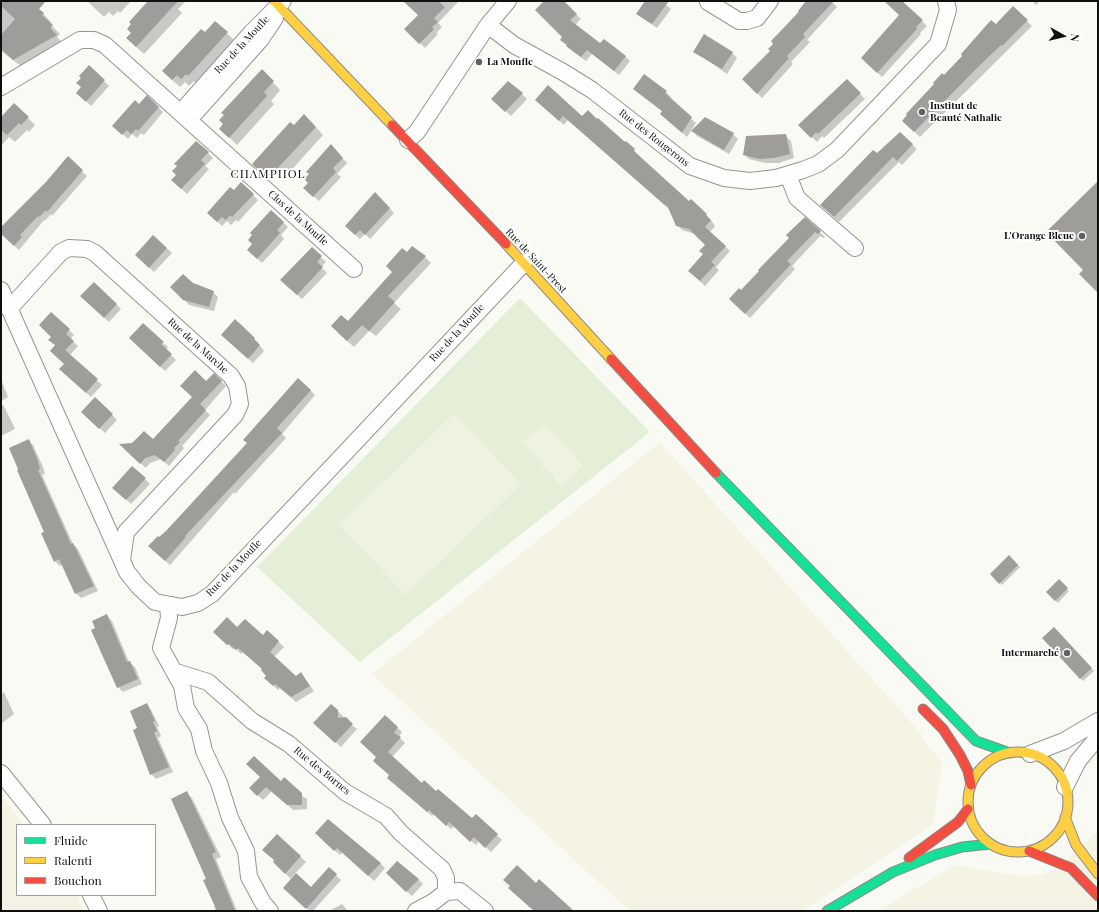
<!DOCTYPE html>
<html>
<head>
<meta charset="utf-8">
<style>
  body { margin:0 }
  #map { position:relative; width:1099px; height:912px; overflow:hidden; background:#fafaf5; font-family:"Playfair Display",serif }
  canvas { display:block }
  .frame { position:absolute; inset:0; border:2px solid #0f0f0f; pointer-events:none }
  .legend { position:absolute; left:16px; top:824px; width:140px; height:72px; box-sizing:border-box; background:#fff; border:1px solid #9f9f9f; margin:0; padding:5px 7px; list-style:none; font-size:12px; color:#0f0f0f }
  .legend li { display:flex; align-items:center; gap:8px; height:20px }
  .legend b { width:20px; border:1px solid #9f9f9f }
  .north { position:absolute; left:1043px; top:16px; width:40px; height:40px; -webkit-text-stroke:3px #fff; paint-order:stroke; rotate:98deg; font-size:11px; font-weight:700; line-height:16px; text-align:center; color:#0f0f0f }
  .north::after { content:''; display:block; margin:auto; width:14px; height:18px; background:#0f0f0f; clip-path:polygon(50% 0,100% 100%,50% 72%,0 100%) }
</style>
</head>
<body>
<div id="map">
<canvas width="1099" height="912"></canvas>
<div class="frame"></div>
<ul class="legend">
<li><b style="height:5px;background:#16e098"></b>Fluide</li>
<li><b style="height:5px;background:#ffcf43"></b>Ralenti</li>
<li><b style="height:5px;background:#f24e42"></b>Bouchon</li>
</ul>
<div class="north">N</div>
</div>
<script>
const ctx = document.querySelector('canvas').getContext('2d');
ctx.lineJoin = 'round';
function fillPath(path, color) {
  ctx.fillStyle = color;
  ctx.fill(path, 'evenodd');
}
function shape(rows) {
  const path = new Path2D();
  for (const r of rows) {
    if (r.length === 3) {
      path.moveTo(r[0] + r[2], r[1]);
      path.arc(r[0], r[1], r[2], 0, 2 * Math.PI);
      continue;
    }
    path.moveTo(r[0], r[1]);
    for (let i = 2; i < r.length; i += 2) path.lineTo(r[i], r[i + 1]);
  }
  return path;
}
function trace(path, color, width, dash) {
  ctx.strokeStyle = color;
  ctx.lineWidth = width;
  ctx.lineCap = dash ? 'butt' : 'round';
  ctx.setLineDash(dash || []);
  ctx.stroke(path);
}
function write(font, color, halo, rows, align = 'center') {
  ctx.font = font + ' "Playfair Display",serif';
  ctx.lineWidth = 4;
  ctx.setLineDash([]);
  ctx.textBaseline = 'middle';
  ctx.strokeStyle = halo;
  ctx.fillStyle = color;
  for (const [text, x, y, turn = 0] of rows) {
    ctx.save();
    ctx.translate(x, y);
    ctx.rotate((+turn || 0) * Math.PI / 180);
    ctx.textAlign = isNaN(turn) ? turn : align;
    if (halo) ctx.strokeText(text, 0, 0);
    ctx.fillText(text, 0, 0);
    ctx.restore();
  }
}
fillPath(shape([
  [660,442,915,727,942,764,933,824,802,911,630,911,372,674],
  [1098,757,1098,911,877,911,956,865,1025,877,1048,873,1065,861,1098,831],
  [1,795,24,825,17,825,17,895,77,895,84,911,1,911]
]), '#f5f3e3');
fillPath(shape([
  [520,298,650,432,360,662,257,567]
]), '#e5eed7');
fillPath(shape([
  [454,414,521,484,406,595,339,525],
  [545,423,583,466,561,486,523,442]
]), '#eef3e1');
fillPath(shape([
  [1,1,31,1,51,22,49,23,60,34,57,37,63,43,22,67,1,51],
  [87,1,131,1,120,13,118,11,113,16,109,12,104,17],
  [149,1,186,1,178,9,182,13,144,54,135,46,132,33],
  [427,1,458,2,438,23,442,27,436,33,438,34,425,48,406,29,419,15],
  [545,1,562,1,581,19,575,25,601,45,625,56,630,61,619,75,592,54,586,61,572,51,567,46],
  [646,1,662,1,671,9,657,28,637,14],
  [808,1,831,1,837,7,807,40,810,42,791,62,793,64,762,98,743,79,771,51,775,44,772,41],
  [885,1,901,1,927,26,920,33,921,34,882,77,862,58,900,15],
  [1032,1,1040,1,1036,5],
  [1013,8,1032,26,920,137,903,121,936,84],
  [215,22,235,41,196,83,194,81,189,86,185,82,180,87,171,79],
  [694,51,732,53,737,58,727,74],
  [89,67,109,86,91,106,82,97,82,87],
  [645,75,666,92,671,97,670,99,696,123,687,137,667,118,663,112,634,89],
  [269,78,280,90,271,101,274,104,237,145,228,136],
  [847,81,865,99,824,138,822,136,817,142,800,125],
  [522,94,527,99,511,116,498,104],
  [14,105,35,125,29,132,27,130,15,142,9,137,1,146,1,117],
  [139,105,158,107,163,112,144,135,141,133,137,138,132,134,128,139,114,126],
  [541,105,582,118,625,143,626,142,638,156,689,202,691,201,711,220,715,226,710,232,730,251,716,267,719,270,705,286,689,271,704,255,707,245,695,234,682,230,677,225,670,210,568,120,564,125],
  [312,123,323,135,286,176,283,174,279,178,274,175,270,180,261,171,294,127],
  [693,131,733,134,738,139,729,154,697,136],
  [900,133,917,149,902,165,899,162,839,222,826,210,877,155],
  [786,136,791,141,794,158,779,163,765,163,749,159,744,154],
  [336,151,347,163,337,174,341,177,319,201,310,193],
  [208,153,213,158,205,166,209,169,187,194,178,185,177,175],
  [68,158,87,176,52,216,51,214,45,221,44,220,19,250,1,233,1,229,46,183],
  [242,184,258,200,238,222,236,220,231,225,227,221,222,226,213,217],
  [380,198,394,213,370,239,365,234,360,239,346,226],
  [271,211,288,227,281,235,284,239,262,263,253,254,253,244],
  [805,218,825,237,823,238,820,236,792,266,795,269,750,318,735,304,742,292,790,238,787,235],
  [153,236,172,253,154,272,141,260],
  [312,249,326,262,321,267,327,273,302,299,286,285],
  [407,253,425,257,431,263,394,303,401,309,376,336,369,331,354,347,338,333,393,272],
  [193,284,213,292,218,297,214,311,189,305,172,287],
  [87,301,116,304,121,309,109,322],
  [51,313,74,335,70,339,78,346,70,355,102,385,91,397,65,374,65,364,53,337],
  [254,338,264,351,253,363,227,339],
  [135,343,163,343,168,347,166,350,176,360,165,371],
  [1,379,8,397,1,401],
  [221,381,226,386,205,410,210,415,182,446,184,448,169,466,161,459,150,463,146,468,125,449,153,440,206,382],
  [310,390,315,395,282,434,286,438,235,494,234,492,170,565,154,551,159,538],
  [95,398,117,420,105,433,87,417],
  [1,403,5,408,15,429,1,436],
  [28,440,33,445,43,467,45,474,42,475,73,544,78,549,98,591,81,598,76,593,63,564,60,566,55,561,45,532],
  [132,467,150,484,131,504,118,492],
  [1009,556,1020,567,1002,585,991,574],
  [1059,580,1069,591,1058,603,1047,592],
  [107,616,112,621,129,662,135,667,142,684,123,692,118,687,96,629],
  [237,628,263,636,267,631,284,647,274,657,296,677,301,674,314,691,296,702,280,688,278,690,271,683,263,669,243,652,241,654,235,648,233,649,219,637],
  [1054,628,1094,671,1083,681,1043,638],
  [4,692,14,714,1,724,1,695],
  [147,705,151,710,159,726,157,727,161,736,158,738,173,772,156,779,151,774,139,729],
  [331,705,343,716,343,719,357,729,341,747,320,728],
  [385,716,402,732,399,737,405,743,392,757,422,784,472,820,476,815,497,835,502,840,491,852,479,841,476,845,454,826,451,829,434,814,432,816,388,778,390,776,377,757],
  [281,782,307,799,307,809,293,810,272,791,263,800,250,788],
  [187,793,192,798,221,857,216,859,237,911,216,911,214,907,216,906,207,879],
  [277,835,306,862,291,878,292,879,311,888,329,869,341,880,313,911,310,911,289,893,292,880,274,862],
  [321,838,380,863,385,868,374,881,343,852,340,855],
  [392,878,418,879,423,884,412,896],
  [342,904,348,911,329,911]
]), '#0003');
fillPath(shape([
  [1,1,46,1,39,9,44,13,42,15,53,25,50,28,57,35,13,60,1,49,1,35,15,19,1,6],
  [148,1,178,1,136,47,126,38,131,33,127,29,131,24,129,22],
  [403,1,438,1,445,7,434,18,438,22,432,27,434,29,419,44,404,29,418,15],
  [544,1,564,1,577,14,570,20,600,43,604,39,626,56,614,71,587,50,581,57,566,46,567,45,560,40,562,37,535,10],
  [645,1,669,1,652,24,636,14],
  [806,1,834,1,803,34,805,37,787,56,789,58,757,94,742,79,770,51,768,49,773,44,771,41,799,12,798,11],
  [884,1,902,1,923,20,916,27,917,29,877,73,861,58,899,15],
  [1013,6,1028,20,1002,46,1001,45,976,69,914,132,902,121,907,115,906,114,934,84,933,83,942,73,944,75,962,56,961,54,991,20,996,24],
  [215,21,228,32,188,76,186,74,181,79,177,75,172,80,162,71,201,29,205,32],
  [704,34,733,52,722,69,693,52],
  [89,65,105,80,86,102,76,93,81,87,76,83,81,78,79,76],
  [262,69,274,81,264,92,267,96,229,138,219,129,223,124,219,120,224,115,221,113],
  [644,74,667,91,665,93,692,117,682,133,660,114,662,111,633,89],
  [847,79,861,93,818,134,816,132,811,138,798,125],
  [508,81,523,93,505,112,491,99],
  [548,85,582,116,588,110,597,119,598,118,625,142,626,141,635,149,634,151,689,201,691,199,707,214,706,215,711,220,705,227,726,246,711,262,715,265,700,281,688,271,703,254,699,251,705,245,689,229,676,226,667,205,666,206,563,116,559,121,535,100],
  [147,95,159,107,138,131,136,129,131,134,127,130,122,135,112,126,135,100,139,104],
  [14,103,29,117,21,125,19,123,7,135,1,130,1,117],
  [304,114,316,127,277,169,275,167,271,172,266,168,261,173,252,164,290,122,294,125],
  [705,117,734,133,724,150,691,131],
  [900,132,913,144,897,161,893,157,834,217,820,205,873,150,877,153],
  [786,134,790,154,774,158,759,159,743,155,746,136],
  [196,141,209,152,201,160,205,164,181,189,171,180,176,175,172,171,177,166,174,164],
  [331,144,343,158,333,168,336,172,313,197,303,188,308,183,304,179,309,174,306,172],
  [68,156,83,170,47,212,46,210,39,217,38,216,20,235,22,237,14,246,1,234,1,227,46,182],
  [1098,181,1098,293,1079,274,1083,270,1046,232],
  [241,182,254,194,232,217,230,215,226,220,222,217,217,222,207,213,230,187,234,190],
  [375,192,390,208,365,235,360,230,355,235,345,226],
  [271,210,284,222,277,230,280,233,257,259,247,250,252,244,248,240,252,235,250,233],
  [805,217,821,231,818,234,815,232,787,261,791,264,745,314,729,299,739,288,741,290,759,271,758,270,789,238,786,235],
  [153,235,167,248,149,268,135,255],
  [412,246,426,256,388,296,395,302,369,331,362,325,347,341,331,326,341,315,348,321,392,272,386,266,402,248,407,252],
  [312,247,322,256,317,262,323,267,297,295,280,280],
  [183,274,193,283,214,291,209,307,183,300,170,287],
  [94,282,117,304,104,318,80,296],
  [51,312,70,329,66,334,74,341,65,350,98,379,86,393,59,369,64,364,50,351,55,345,48,340,51,337,39,325],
  [235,319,255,338,254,339,260,345,248,359,221,335],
  [143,323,164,342,161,344,172,354,160,367,129,338],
  [195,370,206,381,214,373,222,381,200,404,206,410,178,441,180,442,174,448,175,450,164,462,155,455,145,458,140,464,119,444,132,443,144,431,153,439,192,397,180,386],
  [298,378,311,390,277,428,282,433,185,536,186,537,165,561,148,546,158,536,159,537,166,531,247,443,243,440],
  [95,397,113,414,99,429,81,412],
  [29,439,38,461,40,469,38,470,71,544,73,543,94,586,75,594,59,559,54,562,41,533,44,532,17,470,18,469,9,448],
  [132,466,146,478,126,500,112,488],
  [1009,555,1018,565,999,584,990,574],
  [1059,579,1068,588,1055,601,1046,592],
  [107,614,127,662,130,661,138,679,117,688,91,630,95,628,92,621],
  [227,617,237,627,245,619,263,635,267,630,279,641,270,652,296,676,301,672,310,686,291,697,275,684,273,686,264,678,266,676,261,670,262,669,238,648,236,650,229,644,227,645,213,632],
  [1054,627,1092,668,1080,679,1042,638],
  [147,703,155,721,153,722,157,731,154,733,169,767,150,775,133,730,137,728,130,711],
  [331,704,338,710,338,718,346,717,353,724,335,743,313,723],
  [385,715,398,727,394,733,401,737,388,752,422,783,424,780,436,791,438,789,472,818,476,814,498,834,485,848,474,837,470,842,449,822,446,826,429,810,427,812,387,778,389,775,373,761,376,757,360,742],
  [254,756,281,781,284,777,302,793,302,805,287,805,266,787,257,796,249,788,260,777,246,764],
  [187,791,216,852,212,854,235,911,217,911,203,880,206,879,171,799],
  [328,819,381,863,368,876,337,848,334,851,315,833],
  [277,834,301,856,285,874,273,862,274,860,262,850],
  [397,861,419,879,406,892,386,873],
  [517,865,536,883,539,879,574,911,534,911,508,888,510,886,503,880],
  [329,867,337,874,306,909,283,888,296,873,311,887]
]), '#9e9d9a');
const street = shape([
  [708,2,739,21,747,21,757,18,770,1],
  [488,25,514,45,563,72,592,90,690,166,724,178,750,181,776,178,803,170,818,164,837,150,938,44,948,10,946,1],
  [1,87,80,40,94,40,105,45,354,269],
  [181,112,252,32,283,1],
  [196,112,261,39,275,18],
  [408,140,417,132,488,25,508,1],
  [788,175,797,198,855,248],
  [1,290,127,572,138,586,155,602,182,607,198,603,212,594,524,263],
  [9,309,61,252,69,248,87,249,95,253,231,376,237,386,240,404,235,415,126,532,122,560],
  [168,605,169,618,161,648,182,686,186,708,199,729,204,751,219,783,230,818,246,851,249,877,263,903,270,911],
  [176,672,208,682,252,721,289,744,345,792,386,816,401,833,442,869,446,878,446,892,433,902,416,911],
  [1030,754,1064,741,1098,721],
  [1,773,43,825],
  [1065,787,1078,761,1098,737],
  [446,892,460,891,485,911],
  [91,895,99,911]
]);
const fast = shape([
  [716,473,976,741,1010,753],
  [827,911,893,872,935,855,962,847,991,844]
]);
const slow = shape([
  [274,1,392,125],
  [506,244,611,359],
  [1018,802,50],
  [1065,817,1076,845,1098,874]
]);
const jam = shape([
  [392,125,506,244],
  [611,359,716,473],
  [923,709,943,729,960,755,968,771,971,785],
  [1029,851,1071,868,1098,896],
  [909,858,958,822,968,809]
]);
trace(street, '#959593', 18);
trace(fast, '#8b8b89', 11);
trace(slow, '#8b8b89', 11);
trace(jam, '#8b8b89', 11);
trace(street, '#fefefe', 16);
trace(fast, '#16e098', 9);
trace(slow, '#ffcf43', 9);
trace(jam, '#f24e42', 9);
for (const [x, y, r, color] of [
  [479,62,4,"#616160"],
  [922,112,4,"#616160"],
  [1082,236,4,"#616160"],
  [1067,653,4,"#616160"]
]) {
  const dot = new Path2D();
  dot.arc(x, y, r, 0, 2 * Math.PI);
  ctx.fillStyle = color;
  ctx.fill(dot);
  trace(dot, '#fff', 1.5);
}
write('10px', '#0f0f0f', '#fff', [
  ["Rue de la Moufle",242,45,-47],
  ["Rue des Rougerons",654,138,38],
  ["Clos de la Moufle",298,218,42],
  ["Rue de Saint-Prest",536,261,47],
  ["Rue de la Moufle",457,333,-47],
  ["Rue de la Marche",198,346,42],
  ["Rue de la Moufle",234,568,-46],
  ["Rue des Bornes",322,771,39]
]);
write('bold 10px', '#0f0f0f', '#fff', [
  ["La Moufle",487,62],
  ["Institut de",930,106],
  ["Beauté Nathalie",930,118],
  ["L'Orange Bleue",1074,236,"right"],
  ["Intermarché",1059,653,"right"]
], 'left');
ctx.letterSpacing = '1px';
write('12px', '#0f0f0f', '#fff', [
  ["CHAMPHOL",268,174]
]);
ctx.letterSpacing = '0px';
</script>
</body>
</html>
